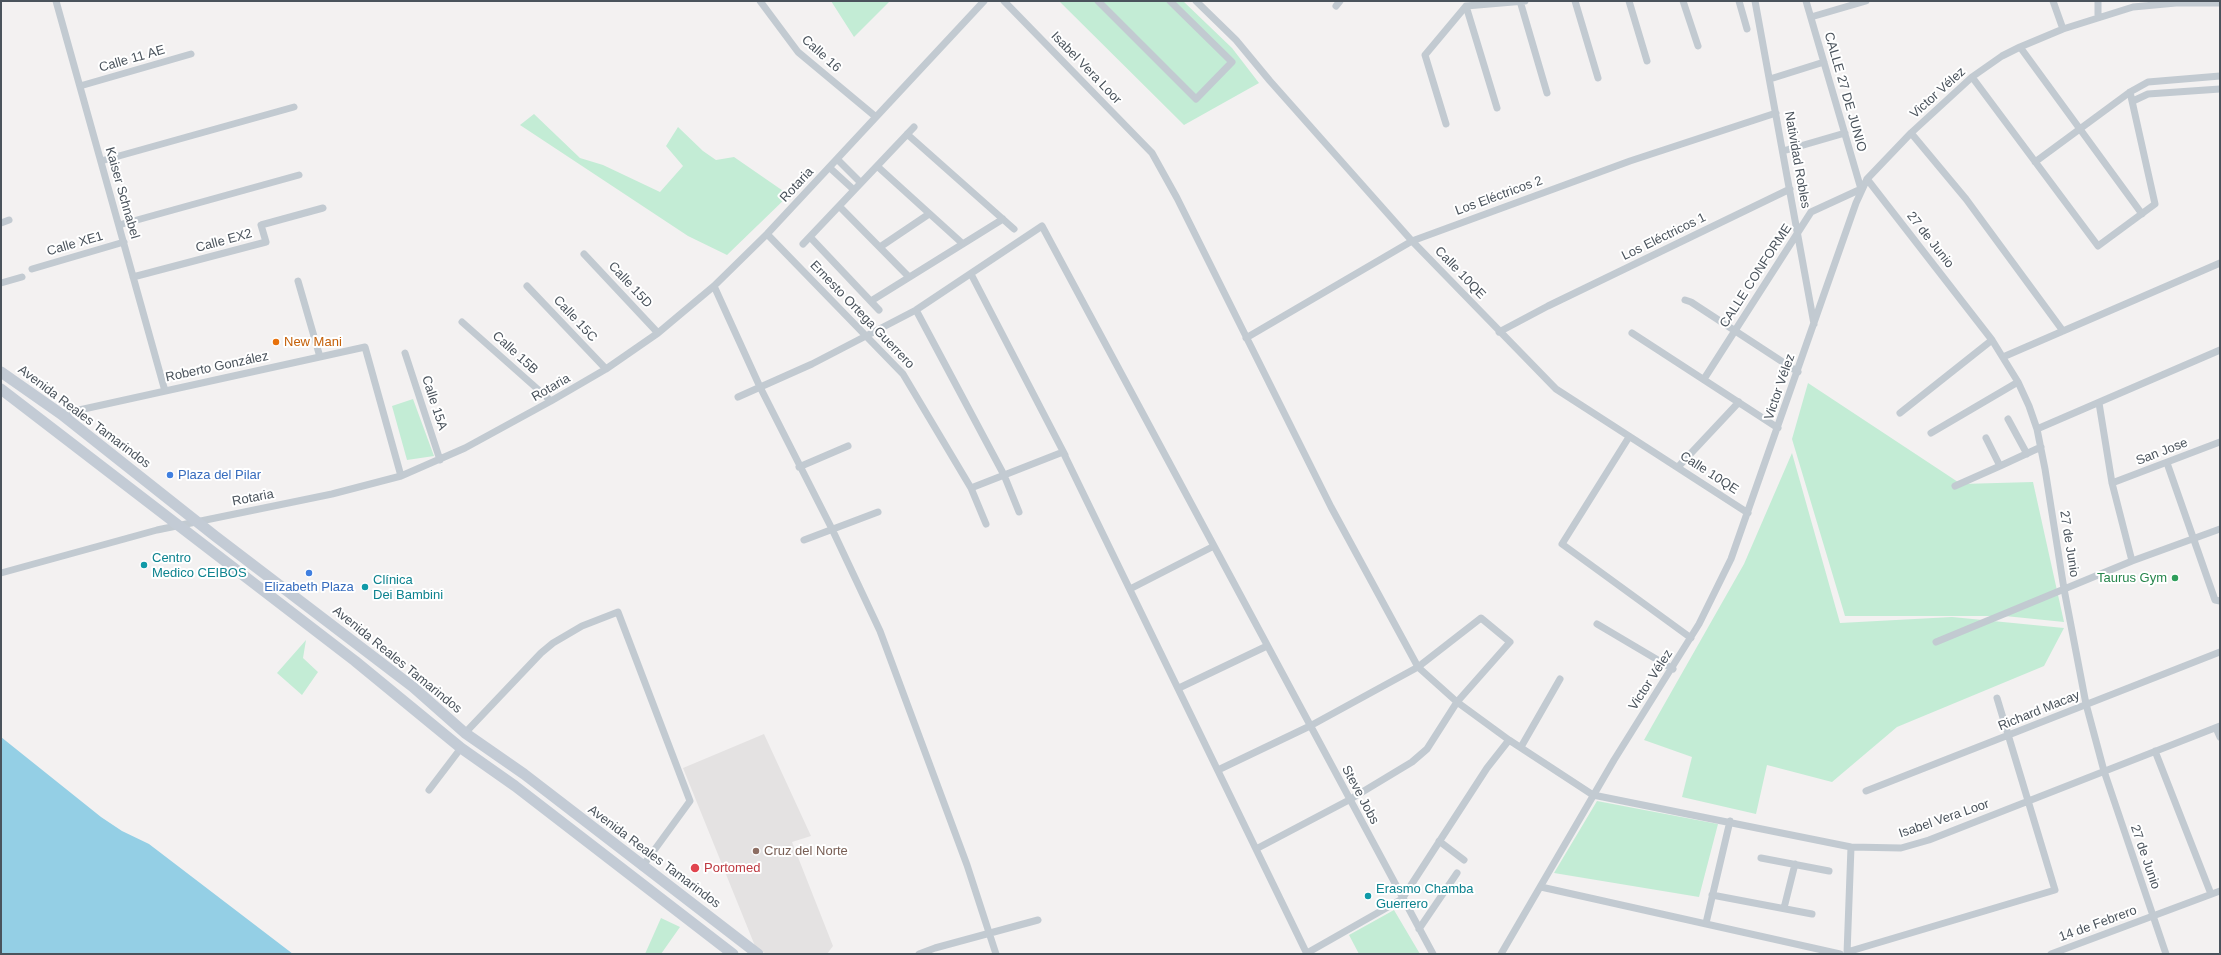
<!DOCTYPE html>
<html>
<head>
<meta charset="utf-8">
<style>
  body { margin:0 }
  #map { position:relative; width:2221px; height:955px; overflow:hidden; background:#f3f1f1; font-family:Arial,sans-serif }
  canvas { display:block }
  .frame { position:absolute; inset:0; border:2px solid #4a535c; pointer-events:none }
</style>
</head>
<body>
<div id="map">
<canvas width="2221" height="955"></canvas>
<div class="frame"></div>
</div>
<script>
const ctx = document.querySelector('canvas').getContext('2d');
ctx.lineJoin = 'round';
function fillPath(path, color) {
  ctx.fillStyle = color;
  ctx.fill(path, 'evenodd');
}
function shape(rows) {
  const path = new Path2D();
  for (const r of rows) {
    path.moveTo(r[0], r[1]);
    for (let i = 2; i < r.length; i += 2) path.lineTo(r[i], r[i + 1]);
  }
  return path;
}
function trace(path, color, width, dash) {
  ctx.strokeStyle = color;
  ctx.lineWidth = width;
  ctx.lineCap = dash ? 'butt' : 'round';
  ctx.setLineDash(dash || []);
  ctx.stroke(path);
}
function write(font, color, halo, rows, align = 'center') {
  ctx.font = font + ' Arial,sans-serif';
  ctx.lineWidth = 4;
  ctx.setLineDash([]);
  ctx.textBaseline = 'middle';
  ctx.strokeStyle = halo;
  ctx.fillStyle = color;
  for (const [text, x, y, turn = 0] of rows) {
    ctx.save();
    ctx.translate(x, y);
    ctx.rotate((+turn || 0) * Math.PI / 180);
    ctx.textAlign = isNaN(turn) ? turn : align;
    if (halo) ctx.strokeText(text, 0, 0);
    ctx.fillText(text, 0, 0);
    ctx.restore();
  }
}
fillPath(shape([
  [764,734,811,836,792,842,833,946,827,954,766,954,755,946,683,768]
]), '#e4e2e2');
fillPath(shape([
  [831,1,890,1,854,37],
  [1059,1,1183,1,1232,48,1259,83,1184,125],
  [534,114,580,158,603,165,660,192,683,166,666,146,678,127,703,151,716,160,734,157,789,195,727,255,688,236,520,125],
  [1808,383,1961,484,2033,482,2064,622,2005,616,1845,616,1792,439],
  [413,399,434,456,407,460,392,406],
  [1792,453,1840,623,1952,617,2064,628,2044,666,1897,727,1832,782,1767,765,1756,814,1682,797,1692,757,1644,740,1744,564],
  [306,640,303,658,318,672,302,695,277,673],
  [1597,801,1718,824,1699,897,1554,873],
  [1394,910,1420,954,1359,954,1349,935],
  [661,918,680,927,661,954,645,954]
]), '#c3ecd5');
fillPath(shape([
  [1,737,101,817,122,831,149,844,293,954,1,954]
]), '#94cfe5');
trace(shape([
  [56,1,165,391],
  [760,1,798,52,876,117],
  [1004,1,1152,153,1177,198,1331,507,1418,667,1457,702,1509,740,1593,795,1851,847,1901,848,1929,840,2220,726],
  [1098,1,1196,99,1232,62,1170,1],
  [1196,1,1236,40,1270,81,1412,241,1556,389,1748,513],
  [1520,1,1547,93],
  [1575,1,1598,78],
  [1629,1,1647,61],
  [1683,1,1698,46],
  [1739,1,1747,29],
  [1755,1,1814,324],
  [2053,1,2063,29],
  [2098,1,2098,17],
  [1336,6,1340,1],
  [1466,6,1497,108],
  [1811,17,1866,1],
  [2020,47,2142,214],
  [1972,77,2098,246,2155,204,2130,92],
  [1770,79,1824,62],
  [80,86,191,54],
  [2133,101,2148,94,2220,89],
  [1446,124,1425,55,1466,6,1525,1],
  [1911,133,1966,199,2063,331],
  [907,134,1014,229],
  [1783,151,1845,133],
  [837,159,861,183],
  [101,161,294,107],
  [2035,162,2130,92,2148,82,2220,76],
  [877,166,963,244],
  [830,168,854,190],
  [1867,179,1992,340,2018,382,2029,406,2037,429,2045,469,2064,589,2086,704,2104,771,2166,954],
  [839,206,909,277],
  [1,223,9,220],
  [119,225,299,175],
  [767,234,903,374,971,488,986,524],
  [810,237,879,310],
  [803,244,914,127],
  [880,247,929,214],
  [584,254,658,333],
  [32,269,124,242],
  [971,274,1065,455],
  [133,277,266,242,261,225,323,208],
  [298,281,320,357],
  [1,283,22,277],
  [527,286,606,369],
  [714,286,760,387,832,529,880,631,967,865,996,954],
  [1685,300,1691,302,1798,372],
  [871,301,1003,219],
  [916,310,1004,475,1019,512],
  [462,322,551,401],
  [1499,332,1548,306,1790,189],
  [1632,333,1778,428],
  [1246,338,1412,241,1630,161,1776,113],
  [405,353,440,460],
  [2003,357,2220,263],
  [1704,379,1811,212,1861,189,1806,1],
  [738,397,812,364,916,310,1042,226,1214,546],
  [2099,403,2112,483,2132,561],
  [1900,413,1992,340],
  [61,414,365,347,401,476],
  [2008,419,2027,454],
  [2037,429,2220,350],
  [1931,433,2018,382],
  [1629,437,1562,544,1691,638],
  [1986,438,2000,466,2041,447],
  [2167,463,2215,600,2220,601],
  [799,467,848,446],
  [1678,467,1739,402],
  [2112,483,2220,442],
  [1955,486,2000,466],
  [971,488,1063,452,1307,954],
  [804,540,878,512],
  [1,573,157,530,332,494,401,476,465,448,551,401,606,369,658,333,714,286,767,234,984,1],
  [1130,589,1214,546,1433,954],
  [1597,624,1673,669],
  [1936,642,2132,561,2220,529],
  [1179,688,1267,646],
  [2216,728,2220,737],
  [465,733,541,653,553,643,582,626,618,612,690,801,642,867],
  [1521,747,1560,679],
  [2155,751,2211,894],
  [1218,770,1310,726,1418,667,1481,618,1510,642,1457,702,1427,749,1412,762,1349,800,1256,849],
  [429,790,461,748],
  [1866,791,2220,652],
  [1439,841,1464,860],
  [1761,858,1829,871],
  [1541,887,1840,954],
  [1712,895,1812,914],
  [1784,908,1795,864],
  [1706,923,1730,821],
  [1419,929,1457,873],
  [1307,953,1402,899,1487,768,1509,740],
  [919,954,935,948,1038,920],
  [1501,954,1614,760,1699,624,1731,559,1856,203,1867,179,1911,133,1972,77,2002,56,2020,47,2063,29,2133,7,2176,3,2220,3],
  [1847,954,1847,952,2055,890,1997,698],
  [1847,954,1851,847],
  [2051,954,2220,891]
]), '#c2cad1', 7);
trace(shape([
  [1,372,61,414,215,536,413,687,465,733,524,774,758,954],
  [1,389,355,661,461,748,515,786,733,954]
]), '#c3cbd5', 11);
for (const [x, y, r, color] of [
  [276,342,4,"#e8710a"],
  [170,475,4,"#3f7fe0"],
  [144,565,4,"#0f9aa8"],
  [309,573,4,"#3f7fe0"],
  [2175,578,4,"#2e9e5b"],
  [365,587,4,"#0f9aa8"],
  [756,851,4,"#8d6e63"],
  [695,868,5,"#e0444e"],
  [1368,896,4,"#0f9aa8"]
]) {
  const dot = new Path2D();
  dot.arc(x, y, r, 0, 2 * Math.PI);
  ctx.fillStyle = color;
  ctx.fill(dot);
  trace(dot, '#fff', 1.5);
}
write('13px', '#4a535c', '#fff', [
  ["Calle 16",821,54,42],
  ["Calle 11 AE",132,59,-16],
  ["Isabel Vera Loor",1086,68,46],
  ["CALLE 27 DE JUNIO",1845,92,74],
  ["Victor Vélez",1938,93,-42],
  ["Natividad Robles",1797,160,80],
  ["Rotaria",797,185,-47],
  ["Kaiser Schnabel",122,193,74],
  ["Los Eléctricos 2",1499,196,-20],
  ["Los Eléctricos 1",1664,237,-26],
  ["27 de Junio",1930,240,52],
  ["Calle EX2",224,241,-15],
  ["Calle XE1",75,244,-16],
  ["Calle 10QE",1460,273,46],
  ["CALLE CONFORME",1756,276,-57],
  ["Calle 15D",630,285,47],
  ["Ernesto Ortega Guerrero",862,315,46],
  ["Calle 15C",575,319,47],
  ["Calle 15B",515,353,42],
  ["Roberto González",217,367,-12],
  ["Victor Vélez",1780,387,-71],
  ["Rotaria",551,388,-30],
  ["Calle 15A",434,403,72],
  ["Avenida Reales Tamarindos",84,417,37],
  ["San Jose",2162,452,-21],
  ["Calle 10QE",1709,473,33],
  ["Rotaria",253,498,-11],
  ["27 de Junio",2069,544,81],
  ["Avenida Reales Tamarindos",397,660,39],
  ["Victor Vélez",1651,680,-57],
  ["Richard Macay",2039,711,-22],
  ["Steve Jobs",1360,795,62],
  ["Isabel Vera Loor",1944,819,-19],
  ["Avenida Reales Tamarindos",654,857,37],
  ["27 de Junio",2145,857,71],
  ["14 de Febrero",2098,924,-20]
]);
write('13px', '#c56008', '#fff', [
  ["New Mani",284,342]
], 'left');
write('13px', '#366cbe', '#fff', [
  ["Plaza del Pilar",178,475],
  ["Elizabeth Plaza",309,587,"center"]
], 'left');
write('13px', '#0d838f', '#fff', [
  ["Centro",152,558],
  ["Medico CEIBOS",152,573],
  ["Clínica",373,580],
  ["Dei Bambini",373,595],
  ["Erasmo Chamba",1376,889],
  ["Guerrero",1376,904]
], 'left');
write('13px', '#27864d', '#fff', [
  ["Taurus Gym",2167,578]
], 'right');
write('13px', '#785e54', '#fff', [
  ["Cruz del Norte",764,851]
], 'left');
write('13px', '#be3a42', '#fff', [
  ["Portomed",704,868]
], 'left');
</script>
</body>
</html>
